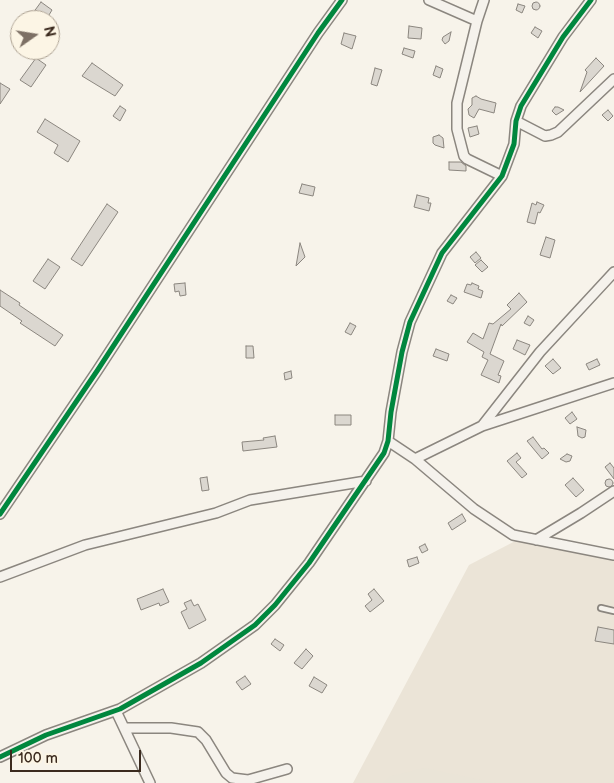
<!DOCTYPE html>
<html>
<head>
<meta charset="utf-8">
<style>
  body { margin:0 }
  #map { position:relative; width:614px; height:783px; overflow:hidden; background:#f7f3ea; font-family:"Balsamiq Sans",sans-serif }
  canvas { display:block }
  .north { position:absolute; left:10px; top:10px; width:50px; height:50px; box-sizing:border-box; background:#fcf5e5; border:1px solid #afa495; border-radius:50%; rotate:77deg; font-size:14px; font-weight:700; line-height:20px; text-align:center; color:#3b2a1e }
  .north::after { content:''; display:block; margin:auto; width:18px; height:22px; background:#7d7065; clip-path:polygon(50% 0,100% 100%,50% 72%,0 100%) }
  .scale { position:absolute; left:10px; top:750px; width:131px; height:22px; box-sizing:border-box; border:2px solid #3b2a1e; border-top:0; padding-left:6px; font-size:15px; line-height:18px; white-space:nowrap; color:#3b2a1e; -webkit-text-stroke:4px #fcf5e5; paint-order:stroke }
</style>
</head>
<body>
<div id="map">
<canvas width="614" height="783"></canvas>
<div class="north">N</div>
<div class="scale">100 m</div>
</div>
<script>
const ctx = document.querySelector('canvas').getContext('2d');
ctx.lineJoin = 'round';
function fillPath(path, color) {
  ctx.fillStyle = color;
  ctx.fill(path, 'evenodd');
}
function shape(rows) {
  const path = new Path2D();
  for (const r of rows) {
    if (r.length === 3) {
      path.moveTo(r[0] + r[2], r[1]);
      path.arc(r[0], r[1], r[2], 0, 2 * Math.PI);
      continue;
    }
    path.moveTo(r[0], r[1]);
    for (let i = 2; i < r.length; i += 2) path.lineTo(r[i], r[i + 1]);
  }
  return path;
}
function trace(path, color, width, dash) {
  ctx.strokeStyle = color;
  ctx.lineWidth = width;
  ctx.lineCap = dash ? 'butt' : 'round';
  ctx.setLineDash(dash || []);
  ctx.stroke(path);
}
fillPath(shape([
  [525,536,614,555,614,783,353,783,469,565]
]), '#ebe4d7');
fillPath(shape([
  [424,768,434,770,496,783,383,783,391,776]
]), '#eae4d7');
const building = shape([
  [536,6,4],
  [41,2,52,10,46,20,43,20,33,13,41,2],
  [518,4,525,6,522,13,516,10,518,4],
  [409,26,422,28,421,39,408,38,409,26],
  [535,27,542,31,538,38,531,33,535,27],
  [451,32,449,41,445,44,442,40,443,37,451,32],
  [344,33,356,36,352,49,341,44,344,33],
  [404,48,415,51,413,58,402,54,404,48],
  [36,58,46,65,31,87,20,80,36,58],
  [596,58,604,66,580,92,587,72,585,70,596,58],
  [92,63,123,85,115,96,82,76,92,63],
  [436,66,443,69,440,78,433,75,436,66],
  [375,68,382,70,377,86,371,84,375,68],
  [0,83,10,89,0,104,0,83],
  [476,96,481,99,496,103,494,113,479,109,474,118,469,115,468,109,472,105,472,98,476,96],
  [120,106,126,110,120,121,113,116,120,106],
  [555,107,558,107,564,110,556,115,552,111,555,107],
  [608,110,613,116,608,121,602,115,608,110],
  [45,119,80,141,68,162,54,153,58,145,37,132,45,119],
  [477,126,479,134,470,137,468,128,477,126],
  [439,135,443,138,444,148,435,145,433,143,433,137,439,135],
  [449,162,461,162,466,166,466,171,449,170,449,162],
  [302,184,315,187,313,196,299,193,302,184],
  [417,195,429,198,428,203,431,203,429,211,414,207,417,195],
  [537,202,544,205,540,213,538,212,535,224,527,222,532,203,536,205,537,202],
  [107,204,118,212,82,266,71,259,107,204],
  [546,237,555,240,550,258,540,255,546,237],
  [300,243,305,257,296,266,300,243],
  [476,252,481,258,475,263,470,257,476,252],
  [48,259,60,267,45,289,33,281,48,259],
  [481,260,488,267,482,272,475,265,481,260],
  [185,283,186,295,180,296,179,291,175,292,174,284,185,283],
  [472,283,479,286,478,289,483,291,481,298,464,292,467,284,471,285,472,283],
  [0,290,20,303,19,305,63,335,55,346,20,323,22,321,0,306,0,290],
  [519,293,527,302,502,326,501,324,490,354,504,361,498,375,501,376,499,383,481,375,488,360,482,357,484,352,467,342,473,333,483,339,489,323,493,324,511,309,507,305,519,293],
  [451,295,457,298,453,304,447,301,451,295],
  [528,316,534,320,530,326,524,323,528,316],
  [350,323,356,326,351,335,345,332,350,323],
  [517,340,530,345,525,355,513,349,517,340],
  [246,346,253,346,254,358,246,358,246,346],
  [436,349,449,354,447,361,433,356,436,349],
  [553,359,561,368,553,374,545,366,553,359],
  [597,359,600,365,589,370,586,364,597,359],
  [291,371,292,378,285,380,284,373,291,371],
  [572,412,577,419,570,424,565,418,572,412],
  [335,415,351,415,351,425,335,425,335,415],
  [577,427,586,430,585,437,582,438,578,436,577,427],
  [275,436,277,447,243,451,242,442,264,440,263,438,275,436],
  [533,437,542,449,544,448,549,453,542,459,527,441,533,437],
  [517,453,521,458,516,462,527,474,522,478,507,461,517,453],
  [567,454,572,456,570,461,566,462,560,459,567,454],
  [610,463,614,468,614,479,605,467,610,463],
  [207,477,209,490,202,491,200,478,207,477],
  [573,478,584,490,576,497,565,485,573,478],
  [609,483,4],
  [462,514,466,521,452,530,448,523,462,514],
  [425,544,428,550,422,553,419,547,425,544],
  [417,557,419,563,409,567,407,560,417,557],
  [163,589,169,602,160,606,159,603,141,610,137,599,163,589],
  [374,589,384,601,370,612,365,606,372,600,368,594,374,589],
  [191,600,194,606,198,604,206,620,189,629,181,612,187,609,184,603,191,600],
  [598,627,614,630,614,644,595,641,598,627],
  [275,639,284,645,280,651,271,644,275,639],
  [306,649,313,656,302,669,294,663,306,649],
  [245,676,251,684,242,690,236,682,245,676],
  [314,677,327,685,322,693,309,686,314,677]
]);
fillPath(building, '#dbd7d0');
trace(building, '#8b867f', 1);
const service = shape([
  [601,608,614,611]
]);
const minor = shape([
  [429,0,477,21],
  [484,0,477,21,457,103,457,129,464,156,467,159,502,176],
  [516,121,545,136,551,135,558,132,614,79],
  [482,426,540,352,614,272],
  [388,441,415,459,474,509,513,535,614,555],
  [415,459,482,426,614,383],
  [0,514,97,371,318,33,342,0],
  [536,540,581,513,614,491],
  [0,577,85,545,216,513,250,500,366,481],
  [116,711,150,783],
  [124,728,171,728,198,732,206,740,226,773,232,778,248,780,287,769],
  [0,757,46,735,120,709,201,663,255,625,275,605,309,563,384,453,388,441,391,412,402,352,410,322,442,253,502,176,514,144,516,121,521,106,563,37,591,0]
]);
trace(service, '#8b867f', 8);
trace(minor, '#8b867f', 12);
trace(service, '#f5f2ec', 4.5);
trace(minor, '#f5f2ec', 9);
trace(shape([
  [0,514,97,371,318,33,342,0],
  [0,757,46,735,120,709,201,663,255,625,275,605,309,563,384,453,388,441,391,412,402,352,410,322,442,253,502,176,514,144,516,121,521,106,563,37,591,0]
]), '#00873e', 5);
</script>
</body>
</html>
